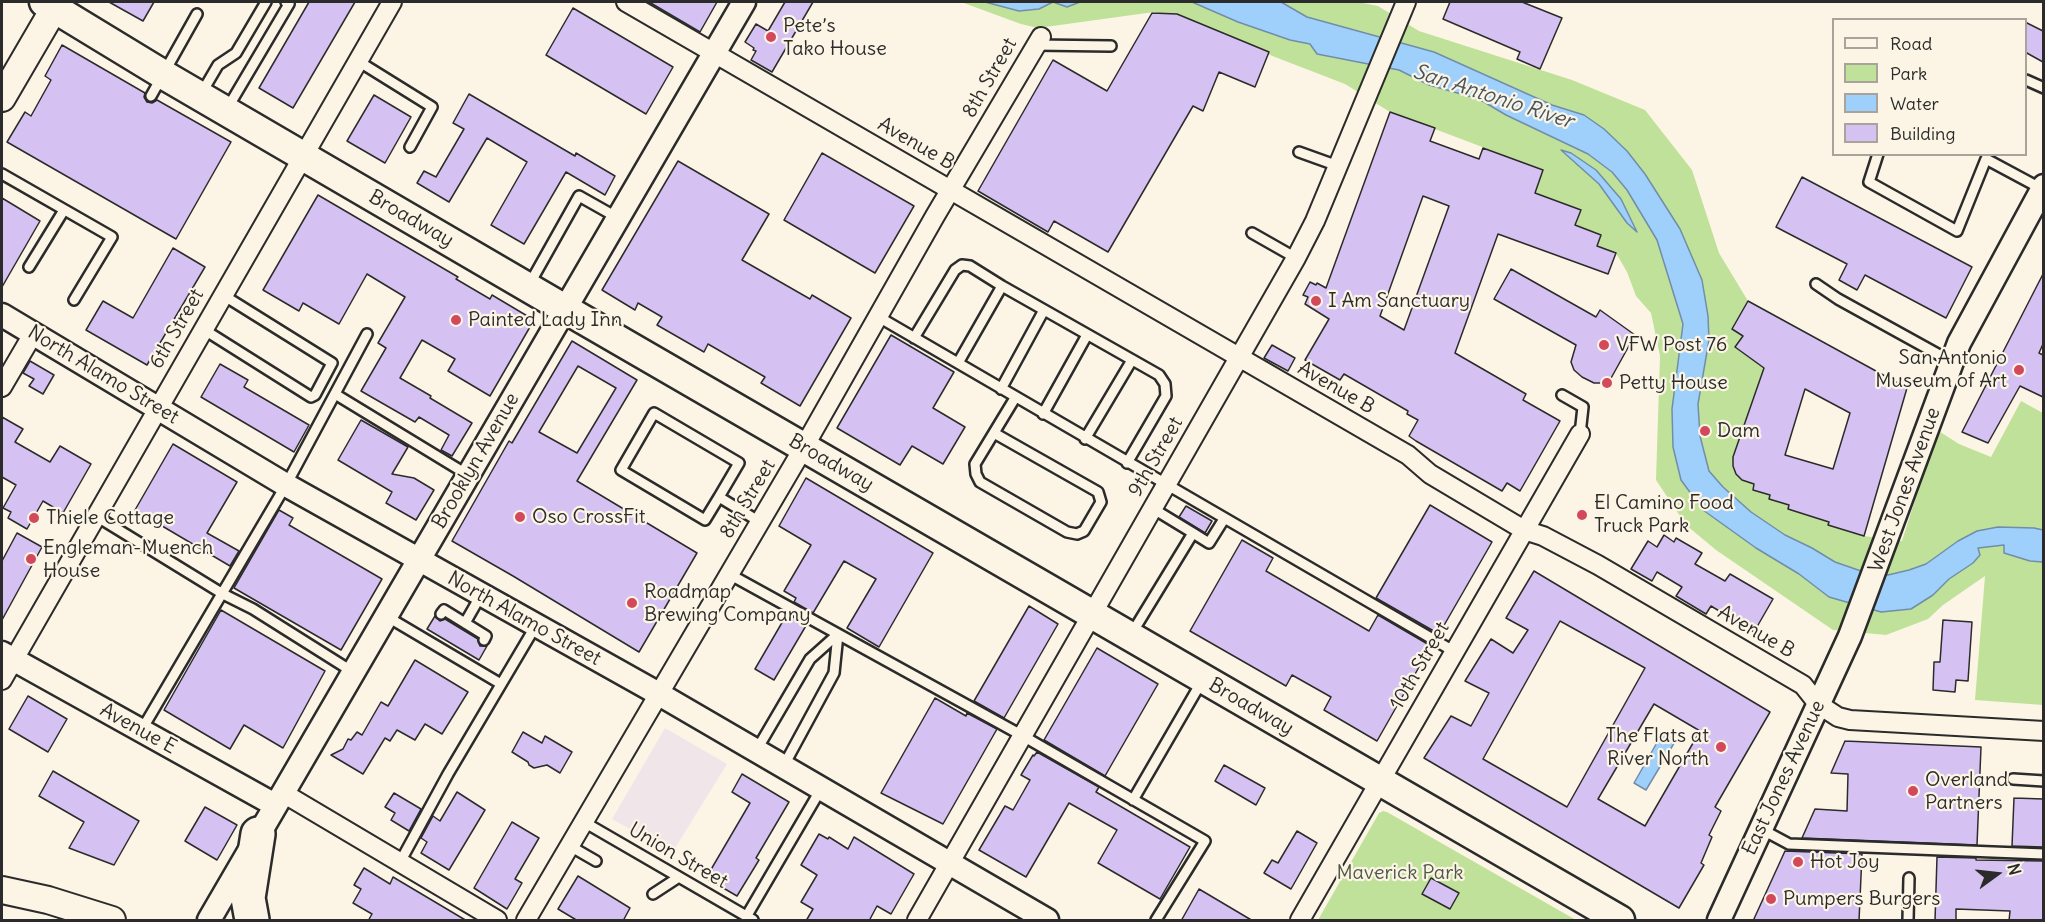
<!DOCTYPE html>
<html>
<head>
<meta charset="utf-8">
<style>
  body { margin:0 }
  #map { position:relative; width:2045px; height:922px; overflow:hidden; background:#fcf5e5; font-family:Delius,sans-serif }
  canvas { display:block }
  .frame { position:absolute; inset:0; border:3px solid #2b2b2b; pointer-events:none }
  .legend { position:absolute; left:1832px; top:18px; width:195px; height:138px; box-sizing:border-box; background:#fcf5e5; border:2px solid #a8a49b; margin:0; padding:8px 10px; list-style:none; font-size:18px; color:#2b2b2b }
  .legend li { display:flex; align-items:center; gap:12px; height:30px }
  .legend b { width:30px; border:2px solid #a8a49b }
  .north { position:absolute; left:1967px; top:844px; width:60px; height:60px; -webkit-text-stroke:4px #fcf5e5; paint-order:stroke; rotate:75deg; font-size:16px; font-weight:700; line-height:24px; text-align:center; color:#2b2b2b }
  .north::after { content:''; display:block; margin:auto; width:21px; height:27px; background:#2b2b2b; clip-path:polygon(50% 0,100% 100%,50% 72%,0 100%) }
</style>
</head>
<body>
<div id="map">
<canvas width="2045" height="922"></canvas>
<div class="frame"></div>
<ul class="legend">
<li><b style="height:8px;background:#fcf5e5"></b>Road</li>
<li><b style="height:16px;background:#c0e19a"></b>Park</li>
<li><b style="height:16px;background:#9fd0fb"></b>Water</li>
<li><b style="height:16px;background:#d5c2f3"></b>Building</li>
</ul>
<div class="north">N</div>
</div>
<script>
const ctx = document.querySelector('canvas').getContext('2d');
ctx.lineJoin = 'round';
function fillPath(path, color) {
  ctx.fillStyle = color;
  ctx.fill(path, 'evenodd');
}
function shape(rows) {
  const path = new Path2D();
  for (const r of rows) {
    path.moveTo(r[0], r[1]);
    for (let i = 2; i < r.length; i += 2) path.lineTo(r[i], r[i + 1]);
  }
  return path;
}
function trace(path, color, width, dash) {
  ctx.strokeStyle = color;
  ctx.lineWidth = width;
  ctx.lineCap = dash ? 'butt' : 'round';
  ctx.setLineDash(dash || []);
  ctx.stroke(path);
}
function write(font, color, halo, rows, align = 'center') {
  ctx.font = font + ' Delius,sans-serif';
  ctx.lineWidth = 4.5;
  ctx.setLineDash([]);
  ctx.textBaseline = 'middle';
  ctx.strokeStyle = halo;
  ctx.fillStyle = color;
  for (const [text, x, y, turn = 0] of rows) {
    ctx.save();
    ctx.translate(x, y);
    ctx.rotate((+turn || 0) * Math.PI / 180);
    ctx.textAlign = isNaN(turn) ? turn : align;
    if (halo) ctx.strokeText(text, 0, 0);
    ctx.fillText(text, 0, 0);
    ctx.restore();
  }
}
fillPath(shape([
  [665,728,727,764,672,853,612,819]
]), '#f0e6e9');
fillPath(shape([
  [961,2,1358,2,1378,6,1419,31,1572,80,1645,110,1692,170,1719,253,1748,301,1732,329,1743,336,1735,347,1764,368,1733,457,1736,474,1742,480,1754,484,1753,490,1770,495,1770,499,1789,505,1788,509,1829,522,1828,525,1864,536,1902,541,1937,430,1959,444,1991,457,2021,401,2043,413,2043,705,1975,700,1985,576,1943,605,1928,619,1886,635,1833,630,1716,550,1686,525,1656,480,1660,356,1651,313,1636,296,1627,272,1616,253,1597,246,1601,235,1575,225,1581,210,1535,193,1543,170,1390,112,1345,84,1275,57,1181,17,1154,12,1038,28,1021,24],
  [1383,811,1387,812,1576,920,1318,920,1379,813]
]), '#c0e19a');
const water = shape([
  [985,2,1080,2,1067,7,1053,2,1039,9,1019,11,985,2],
  [1192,2,1281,2,1307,17,1434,52,1552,105,1584,115,1604,129,1627,151,1645,174,1680,229,1702,280,1708,316,1709,340,1698,404,1700,436,1709,471,1723,487,1751,512,1785,535,1812,548,1835,562,1861,571,1888,575,1909,570,1926,564,1958,541,1977,531,1998,527,2034,528,2043,530,2043,562,2030,561,2004,553,2004,545,1978,548,1980,555,1973,563,1949,579,1933,595,1911,609,1881,612,1829,597,1799,574,1756,548,1703,510,1681,480,1673,447,1672,409,1683,324,1657,240,1627,190,1612,172,1588,154,1506,115,1479,99,1429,85,1399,70,1317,54,1310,44,1290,40,1238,22,1192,2],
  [1561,150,1571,153,1596,170,1621,199,1637,232,1627,223,1599,184,1561,150],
  [1663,732,1676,740,1646,790,1634,783,1663,732]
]);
fillPath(water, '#9fd0fb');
trace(water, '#718ea8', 1.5);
const building = shape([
  [109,2,154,2,143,21,109,2],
  [309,2,355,2,293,108,259,88,309,2],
  [649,2,717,2,700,32,649,2],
  [785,2,813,2,772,72,751,60,756,51,753,50,754,48,745,42,756,24,768,31,785,2],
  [1450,2,1522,2,1562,18,1540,69,1517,59,1520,52,1443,19,1450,2],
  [573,8,673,67,646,114,546,55,573,8],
  [1152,13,1177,14,1269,52,1255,87,1219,72,1203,111,1193,106,1108,252,1054,221,1048,232,978,191,1053,60,1107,91,1152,13],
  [2025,22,2043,31,2043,62,2025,52,2025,22],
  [62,45,145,93,144,97,147,102,152,103,157,100,231,142,176,239,7,142,25,112,31,116,51,80,45,76,62,45],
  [469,94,575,156,576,153,615,176,605,195,566,172,524,244,491,225,527,162,487,138,449,202,417,183,424,171,436,177,464,129,453,123,469,94],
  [374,95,411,117,385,163,347,141,374,95],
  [1390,112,1435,128,1430,141,1479,159,1483,148,1543,170,1535,193,1581,210,1575,225,1601,235,1597,246,1616,253,1608,274,1498,234,1455,353,1526,394,1523,400,1560,421,1520,491,1507,483,1502,491,1416,441,1409,436,1418,420,1407,414,1408,411,1344,374,1340,380,1305,360,1329,319,1305,304,1308,297,1303,295,1310,282,1316,285,1317,283,1326,288,1390,112],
  [1423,196,1449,206,1404,330,1380,316,1423,196],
  [822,153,914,206,875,273,784,220,822,153],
  [678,161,769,214,742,260,810,299,812,295,851,318,800,406,761,383,765,377,708,344,704,352,657,325,662,317,638,303,635,310,602,290,678,161],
  [1802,177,1972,267,1946,318,1865,275,1857,290,1839,280,1847,264,1776,227,1802,177],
  [318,195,458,277,456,279,490,299,492,295,534,320,490,396,448,371,455,359,422,340,400,378,431,396,430,398,472,423,452,456,441,450,449,435,419,417,415,422,361,391,386,348,378,343,405,297,367,274,339,324,303,303,299,311,263,290,318,195],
  [2,198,40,221,2,287,2,198],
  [173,248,205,267,147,365,86,330,103,301,133,318,173,248],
  [1511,269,1596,317,1600,310,1635,335,1610,380,1603,383,1594,383,1582,377,1574,370,1571,362,1576,345,1494,299,1511,269],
  [2043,274,2043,344,2039,353,2043,355,2043,397,2020,386,1988,443,1962,432,2043,274],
  [1748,301,1907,388,1864,536,1828,525,1829,522,1788,509,1789,505,1769,499,1770,495,1753,490,1754,484,1742,480,1736,474,1733,466,1733,457,1764,368,1735,347,1743,336,1732,329,1748,301],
  [1805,389,1850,413,1833,469,1785,455,1805,389],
  [891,335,954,372,933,408,965,427,943,464,912,446,900,465,837,428,891,335],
  [572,341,637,380,577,481,697,553,639,652,513,576,452,541,509,441,512,443,572,341],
  [578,366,616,388,577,453,539,432,578,366],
  [1272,345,1295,358,1288,371,1264,358,1272,345],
  [30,361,54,375,43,394,29,386,34,379,23,373,30,361],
  [220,364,248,380,244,387,309,425,294,452,201,397,220,364],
  [2,417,23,429,15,442,50,462,60,446,91,464,63,513,43,501,27,529,8,518,11,512,3,508,16,485,2,477,2,417],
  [361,420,408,447,392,474,414,478,434,490,416,520,386,503,392,492,338,460,361,420],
  [173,444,237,482,207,533,239,551,230,566,135,510,173,444],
  [806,478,933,553,879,647,847,628,876,579,844,561,813,613,794,602,796,598,784,591,811,545,779,526,806,478],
  [1430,505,1492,542,1439,634,1376,598,1430,505],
  [1186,506,1212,521,1205,533,1179,517,1186,506],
  [279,510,293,518,289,525,382,579,341,650,234,588,279,510],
  [17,533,42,547,2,620,2,561,17,533],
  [1664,535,1674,542,1676,538,1702,553,1695,564,1725,581,1730,574,1773,599,1754,632,1711,606,1706,614,1676,596,1682,587,1657,572,1652,581,1631,569,1648,541,1657,547,1664,535],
  [1242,540,1273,558,1266,571,1369,631,1378,615,1431,646,1377,741,1324,710,1331,697,1292,675,1286,686,1190,631,1242,540],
  [1534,571,1770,712,1715,807,1721,811,1709,835,1712,837,1701,863,1704,865,1679,908,1424,758,1451,716,1471,726,1489,693,1465,681,1491,639,1513,653,1528,630,1506,618,1534,571],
  [1560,621,1645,668,1567,807,1483,759,1560,621],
  [1654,704,1700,731,1645,826,1598,799,1654,704],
  [1029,606,1058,624,1004,718,974,701,1029,606],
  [221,610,325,671,283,748,244,725,230,749,164,710,221,610],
  [787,614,807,624,774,680,755,669,787,614],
  [435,616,440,621,445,619,478,639,480,646,487,646,479,660,427,629,435,616],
  [1943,620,1972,622,1968,681,1956,680,1955,692,1933,690,1934,662,1940,662,1943,620],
  [1097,648,1158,684,1105,776,1044,740,1097,648],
  [415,660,468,692,442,734,425,724,415,740,397,730,390,741,385,738,363,774,331,755,343,749,348,739,351,740,357,732,362,735,381,702,388,706,415,660],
  [28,696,67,719,48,752,9,729,28,696],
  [935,698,966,716,967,713,997,729,943,824,881,793,935,698],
  [523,732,542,743,545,736,572,752,560,773,547,765,534,768,529,765,528,762,512,752,523,732],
  [1845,741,1981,747,1977,845,1802,838,1815,809,1847,811,1848,774,1831,773,1845,741],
  [1037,752,1099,787,1096,792,1190,847,1160,899,1098,863,1117,830,1069,803,1026,877,979,850,1005,806,1013,810,1030,780,1021,775,1033,755,1034,756,1037,752],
  [1224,765,1265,788,1256,805,1215,781,1224,765],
  [53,771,139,821,114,865,69,848,84,822,39,796,53,771],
  [742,774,789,802,756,858,759,860,737,896,706,878,750,803,732,792,742,774],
  [457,792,485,810,449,870,421,853,427,842,421,838,433,816,440,821,457,792],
  [394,793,421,809,409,831,391,820,395,813,385,807,394,793],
  [2014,798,2043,799,2043,847,2012,846,2014,798],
  [205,807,237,825,217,860,185,841,205,807],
  [512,822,539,838,515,879,522,883,507,909,474,888,512,822],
  [1297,831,1317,843,1291,889,1264,873,1272,860,1278,863,1297,831],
  [819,834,828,839,829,837,848,849,854,837,914,874,891,914,877,906,869,921,806,921,813,909,801,902,817,875,801,865,819,834],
  [1785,851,1862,854,1859,921,1753,921,1785,851],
  [1937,857,1976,858,1976,860,2043,861,2043,921,2009,921,2010,911,1956,909,1956,921,1935,921,1937,857],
  [364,868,390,884,393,877,467,921,368,921,372,914,353,903,361,889,354,885,364,868],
  [578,876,630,908,623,921,578,921,558,909,578,876],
  [1431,878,1459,893,1450,909,1422,894,1431,878],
  [1199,889,1253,921,1181,921,1199,889]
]);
fillPath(building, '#d5c2f3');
trace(building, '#2b2b2b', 1.5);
const service = shape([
  [1035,45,1111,46],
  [358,61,432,107,410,147],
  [2026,80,2044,88],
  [201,94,218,65,236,53,266,2],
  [151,96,197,14],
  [227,109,289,4,286,2],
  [1299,152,1338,166],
  [1878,154,1869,182,1957,231,1986,159,2042,189],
  [2,174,112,237,74,300],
  [1252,233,1296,258],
  [29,267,64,210],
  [1816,284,1838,299,1952,362],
  [529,285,579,196,618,218],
  [877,316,1455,652],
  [203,329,311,397,315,395,332,363,223,295],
  [914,338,955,270,962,265,970,266,1002,286,1159,375,1165,384,1166,396,1127,463],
  [958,363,1002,286],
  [1001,389,1044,310],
  [335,394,468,475],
  [1562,395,1583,407,1580,434],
  [1043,414,1087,335],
  [994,433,1098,492,1101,502,1084,531,1077,534,1067,532,980,482,976,474,975,464,1015,398],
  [1085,439,1132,360],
  [719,497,705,520,621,470,654,413,739,463,719,497,760,522],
  [96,516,223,594,253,609,353,672],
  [1193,533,1209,543,1224,519],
  [729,574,1023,736,1205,841,1156,920],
  [441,614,444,610,486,636,484,640],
  [386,616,501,684],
  [465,623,481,595],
  [1132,633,1193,533,1152,508],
  [141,731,286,485,367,334],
  [756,751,810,659,838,634],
  [783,767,834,673,838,634],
  [2013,779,2044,781],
  [1133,800,1202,681],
  [584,822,753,920],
  [1761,829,1789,844,2044,854],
  [570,846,596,861],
  [399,864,448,774,535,627],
  [653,894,679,877],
  [746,917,821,789],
  [1908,920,1909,878]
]);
const minor = shape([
  [626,2,1408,455,1430,474,1524,530,1543,536,1598,565,1803,685,1818,704,1838,717,1850,720,2044,731],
  [2,387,33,334],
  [2,680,392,2],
  [283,793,497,920],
  [526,920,804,447,935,216,1041,37],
  [917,920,1296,258,1315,221,1406,2],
  [1300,920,1580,434]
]);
const tertiary = shape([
  [2,315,286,485,659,694,1047,920],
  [2,653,275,805],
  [209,920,744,2],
  [1719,920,1850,636,1959,343,2044,186]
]);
const secondary = shape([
  [2,98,58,2],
  [2,890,48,900,112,920]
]);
const primary = shape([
  [44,2,164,75,565,309,1620,920]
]);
const motorway = shape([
  [252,920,248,898,258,834]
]);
trace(service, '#2b2b2b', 14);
trace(minor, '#2b2b2b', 22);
trace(tertiary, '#2b2b2b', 27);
trace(secondary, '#2b2b2b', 30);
trace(primary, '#2b2b2b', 33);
trace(motorway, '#2b2b2b', 38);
trace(service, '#fcf5e5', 9);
trace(minor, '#fcf5e5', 18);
trace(tertiary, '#fcf5e5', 22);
trace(secondary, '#fcf5e5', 26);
trace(primary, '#fcf5e5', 28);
trace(motorway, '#fcf5e5', 33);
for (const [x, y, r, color] of [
  [771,37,6,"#d1495b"],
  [1316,301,6,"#d1495b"],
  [456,320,6,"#d1495b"],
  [1604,345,6,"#d1495b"],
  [2019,370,6,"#d1495b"],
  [1607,383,6,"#d1495b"],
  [1705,431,6,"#d1495b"],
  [1582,515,6,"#d1495b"],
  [520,517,6,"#d1495b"],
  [34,518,6,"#d1495b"],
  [31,559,6,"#d1495b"],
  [632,603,6,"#d1495b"],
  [1721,747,6,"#d1495b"],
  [1913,791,6,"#d1495b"],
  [1798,862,6,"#d1495b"],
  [1771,899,6,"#d1495b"]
]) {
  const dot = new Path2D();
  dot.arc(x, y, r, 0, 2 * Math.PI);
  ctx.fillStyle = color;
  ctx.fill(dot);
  trace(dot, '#fcf5e5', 2);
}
write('20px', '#2b2b2b', '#fcf5e5', [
  ["Pete’s",783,26],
  ["Tako House",783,49],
  ["I Am Sanctuary",1328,301],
  ["Painted Lady Inn",468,320],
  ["VFW Post 76",1616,345],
  ["San Antonio",2007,358,"right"],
  ["Museum of Art",2007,381,"right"],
  ["Petty House",1619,383],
  ["Dam",1717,431],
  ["El Camino Food",1594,503],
  ["Truck Park",1594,526],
  ["Oso CrossFit",532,517],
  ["Thiele Cottage",46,518],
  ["Engleman-Muench",43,548],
  ["House",43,571],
  ["Roadmap",644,592],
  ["Brewing Company",644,615],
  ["The Flats at",1709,736,"right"],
  ["River North",1709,759,"right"],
  ["Overland",1925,780],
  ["Partners",1925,803],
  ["Hot Joy",1810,862],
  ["Pumpers Burgers",1783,899]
], 'left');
write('20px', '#2b2b2b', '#fcf5e5', [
  ["8th Street",990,78,-60],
  ["Avenue B",916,144,30],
  ["Broadway",411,219,30],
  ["6th Street",177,329,-60],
  ["North Alamo Street",103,375,31],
  ["Avenue B",1336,388,30],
  ["9th Street",1156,457,-60],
  ["Brooklyn Avenue",476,461,-60],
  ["Broadway",831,463,30],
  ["West Jones Avenue",1905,490,-70],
  ["8th Street",748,499,-59],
  ["North Alamo Street",524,619,29],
  ["Avenue B",1756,632,30],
  ["10th Street",1420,666,-60],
  ["Broadway",1251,707,30],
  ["Avenue E",138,729,29],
  ["East Jones Avenue",1784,778,-65],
  ["Union Street",678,856,30]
]);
write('20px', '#505847', '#fcf5e5', [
  ["Maverick Park",1400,873]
]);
write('italic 21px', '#48545f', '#fcf5e5', [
  ["San Antonio River",1493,97,18]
]);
</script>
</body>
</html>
